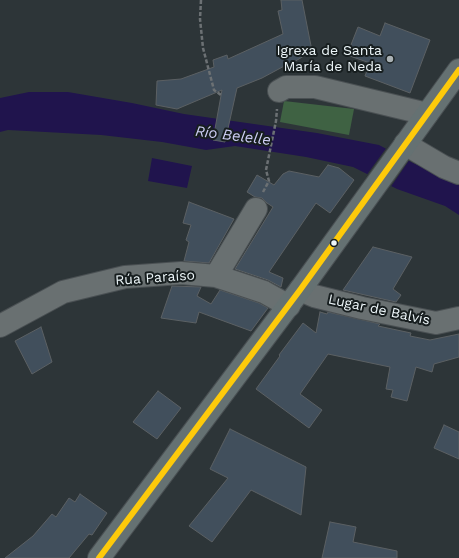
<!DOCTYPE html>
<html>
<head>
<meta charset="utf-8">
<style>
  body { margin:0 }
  canvas { display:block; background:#2d3538 }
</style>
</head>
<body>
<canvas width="459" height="558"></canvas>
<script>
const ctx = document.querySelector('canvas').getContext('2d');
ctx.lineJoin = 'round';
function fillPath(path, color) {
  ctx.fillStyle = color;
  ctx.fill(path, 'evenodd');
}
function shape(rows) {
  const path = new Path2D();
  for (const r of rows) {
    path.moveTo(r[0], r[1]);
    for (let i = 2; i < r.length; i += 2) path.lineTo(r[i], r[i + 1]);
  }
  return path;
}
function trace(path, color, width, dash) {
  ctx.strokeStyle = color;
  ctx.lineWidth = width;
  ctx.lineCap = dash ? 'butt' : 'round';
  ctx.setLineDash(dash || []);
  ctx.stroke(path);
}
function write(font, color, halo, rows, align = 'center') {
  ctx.font = font + ' "Work Sans",sans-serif';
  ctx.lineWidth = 4;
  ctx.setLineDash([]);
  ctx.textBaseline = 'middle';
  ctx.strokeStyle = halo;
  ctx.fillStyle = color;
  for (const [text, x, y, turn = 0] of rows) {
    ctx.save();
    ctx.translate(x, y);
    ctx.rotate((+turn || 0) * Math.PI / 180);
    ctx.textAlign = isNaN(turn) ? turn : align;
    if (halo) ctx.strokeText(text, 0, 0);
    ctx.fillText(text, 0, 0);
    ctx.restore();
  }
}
fillPath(shape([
  [284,101,354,109,349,135,280,122]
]), '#3f6243');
fillPath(shape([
  [29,92,68,92,132,103,184,114,317,133,379,145,413,163,459,183,459,215,445,206,397,189,353,167,306,157,235,146,206,150,162,142,101,135,8,130,0,132,0,98],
  [152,158,192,166,187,188,148,181]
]), '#20144d');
fillPath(shape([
  [387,147,410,159,390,188,366,176]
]), '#2d3538');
const building = shape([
  [281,0,302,0,312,51,289,65,288,64,262,78,237,88,225,142,213,140,222,90,177,109,156,105,157,81,181,79,214,67,213,60,227,55,228,59,283,34,278,11,282,10,281,0],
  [385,23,430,40,410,93,365,76,370,63,347,55,358,27,380,36,385,23],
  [328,165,339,168,354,180,330,213,316,203,269,272,283,278,281,287,268,280,235,269,273,207,267,203,262,198,255,197,247,192,257,175,274,185,283,174,289,171,319,177,328,165],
  [189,202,234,219,209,263,184,261,189,242,186,240,191,225,183,223,189,202],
  [373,247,412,257,393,289,401,295,396,302,343,290,373,247],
  [172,286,201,287,197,296,211,304,220,290,259,303,268,308,251,331,199,312,196,323,161,318,172,286],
  [320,312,327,314,328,312,380,324,378,326,411,333,410,336,430,340,459,334,459,357,434,364,432,372,416,367,407,401,391,397,393,390,386,389,390,367,328,354,300,394,322,410,309,428,256,389,280,356,279,355,303,323,316,333,320,312],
  [41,327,52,362,32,374,15,341,41,327],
  [158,391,181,408,157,439,133,422,158,391],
  [444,425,459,432,459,459,434,448,444,425],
  [230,429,306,467,301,515,251,490,212,542,189,526,228,478,210,469,230,429],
  [80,494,107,513,92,535,89,534,69,558,5,558,33,536,52,514,56,517,69,498,75,502,80,494],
  [330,522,356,527,353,542,397,551,397,558,322,558,330,522]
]);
fillPath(building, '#414f5c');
trace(building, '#5b6063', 1);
const minor = shape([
  [279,91,286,87,315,87,427,114],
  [405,144,444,167,459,173],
  [216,276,256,209],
  [300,290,314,296,362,308,436,323,459,318],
  [0,326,63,292,125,277,181,273,216,276,264,292,289,306]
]);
const major = shape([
  [99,558,300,290,459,70]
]);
trace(minor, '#4a5053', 24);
trace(major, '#4a5053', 24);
trace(shape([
  [201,0,200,19,203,48,214,90,221,95],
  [263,192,269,181,266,170,276,121,277,109]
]), '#6c7174', 2.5, [4, 2]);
trace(minor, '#697071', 22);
trace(major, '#657172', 22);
trace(shape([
  [99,558,300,290,459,70]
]), '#feca0a', 6);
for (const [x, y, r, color] of [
  [390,59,4,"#aab2b5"],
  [334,243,3.5,"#edf6f9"]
]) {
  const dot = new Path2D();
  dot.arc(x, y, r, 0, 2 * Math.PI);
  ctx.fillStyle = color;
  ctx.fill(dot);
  trace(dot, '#171e1f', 1.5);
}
write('14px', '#edf6f9', '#171e1f', [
  ["Igrexa de Santa",382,51],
  ["María de Neda",382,67]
], 'right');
write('14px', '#edf6f9', '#171e1f', [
  ["Rúa Paraíso",155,278,-4],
  ["Lugar de Balvís",379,310,12]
]);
write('italic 15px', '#cecef6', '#171e1f', [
  ["Río Belelle",233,136,7]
]);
</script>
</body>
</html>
